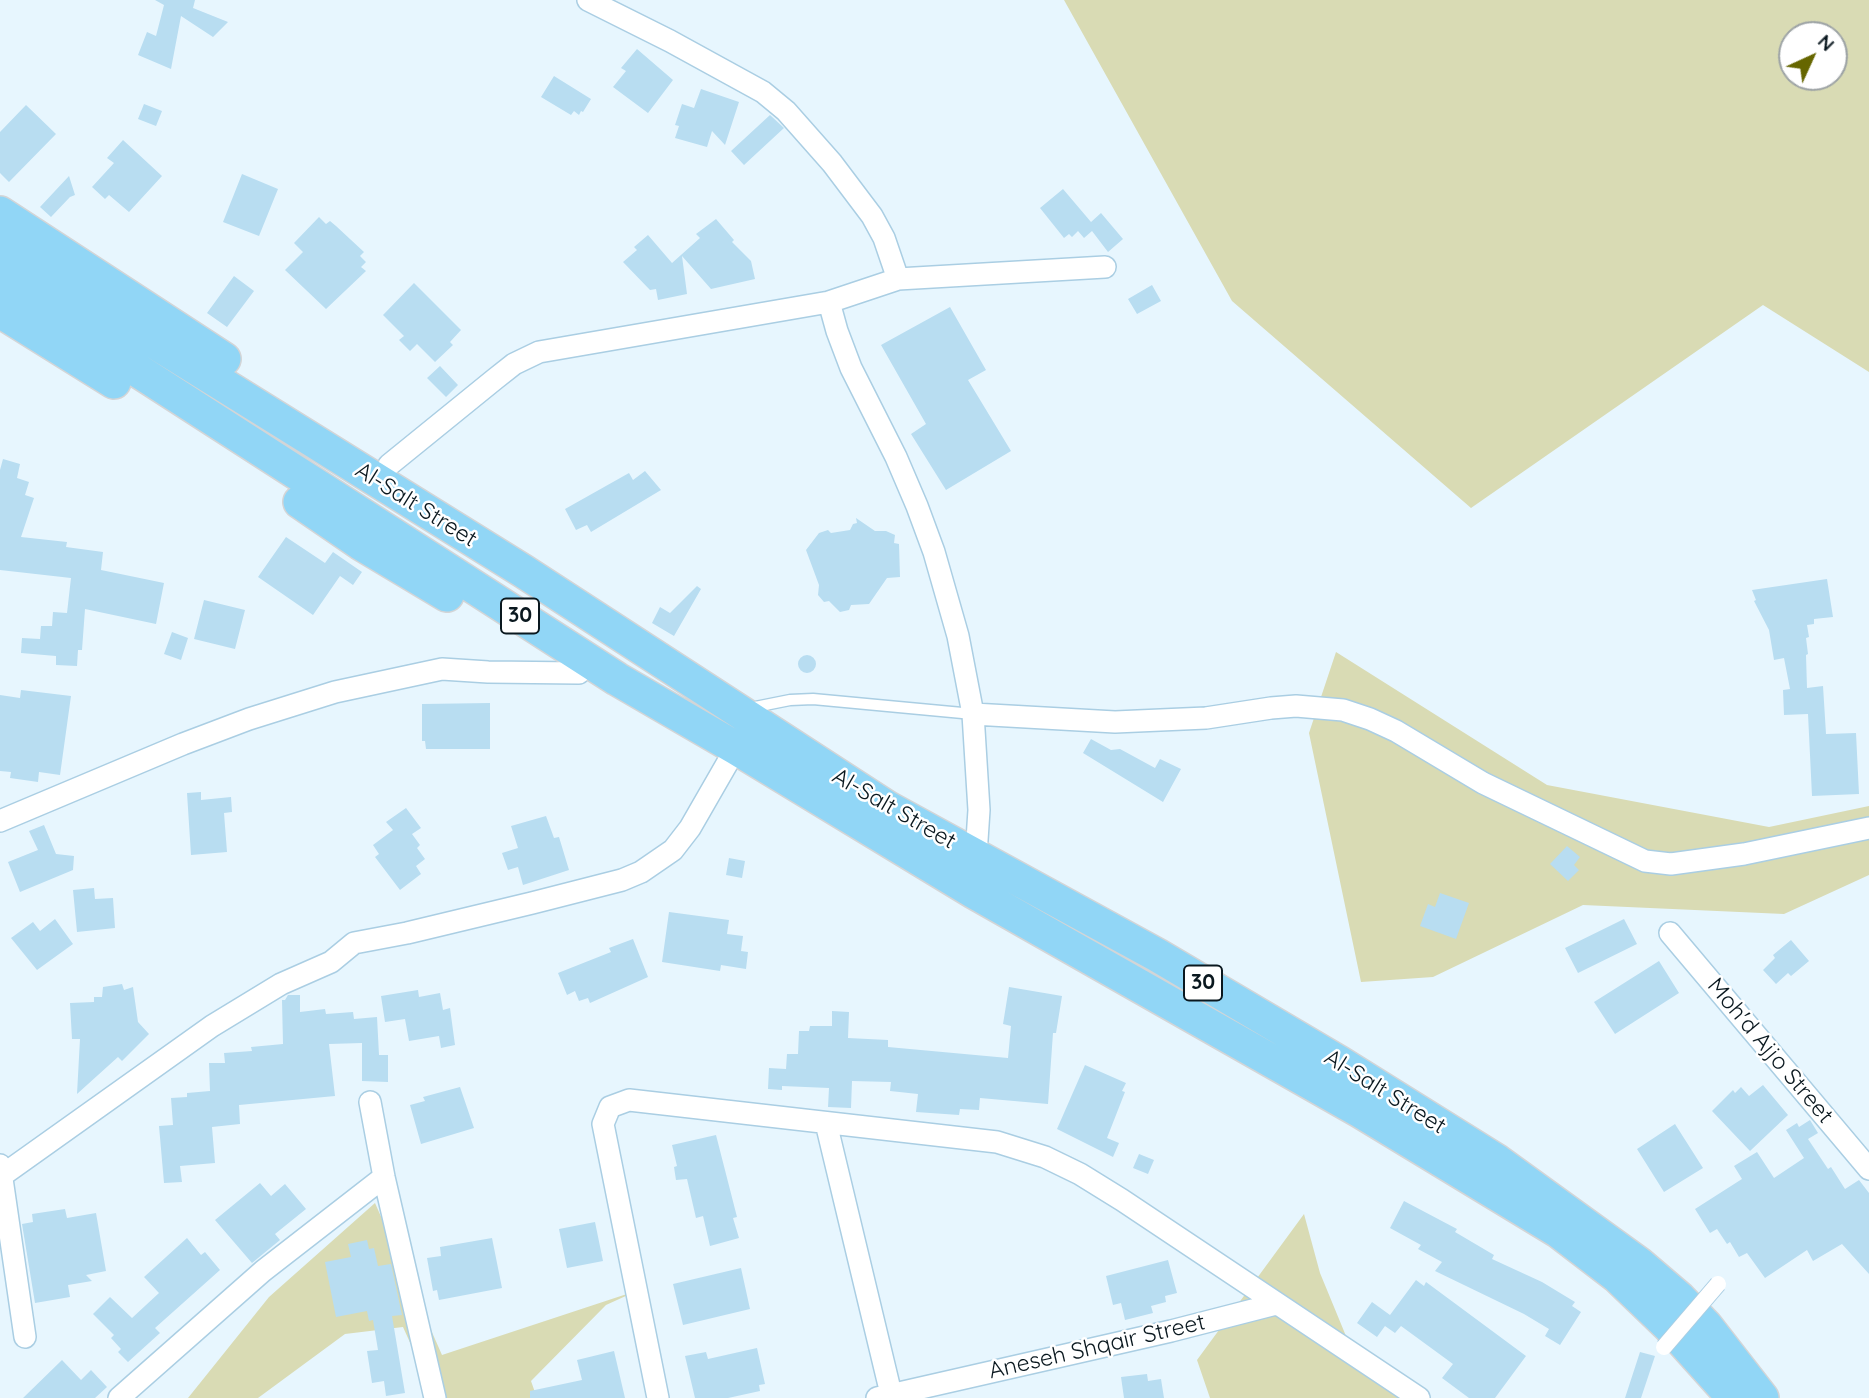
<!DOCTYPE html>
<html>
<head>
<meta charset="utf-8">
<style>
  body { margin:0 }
  #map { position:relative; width:1869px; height:1398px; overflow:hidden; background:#e7f6fe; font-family:Quicksand,sans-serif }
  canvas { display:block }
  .north { position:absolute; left:1778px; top:21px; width:70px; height:70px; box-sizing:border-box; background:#fff; border:2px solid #9da3a5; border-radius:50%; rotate:45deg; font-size:19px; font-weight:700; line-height:28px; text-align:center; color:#0a181f }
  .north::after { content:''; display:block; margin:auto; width:24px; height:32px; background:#660; clip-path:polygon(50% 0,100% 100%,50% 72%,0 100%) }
</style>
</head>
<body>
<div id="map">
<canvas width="1869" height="1398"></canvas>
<div class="north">N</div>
</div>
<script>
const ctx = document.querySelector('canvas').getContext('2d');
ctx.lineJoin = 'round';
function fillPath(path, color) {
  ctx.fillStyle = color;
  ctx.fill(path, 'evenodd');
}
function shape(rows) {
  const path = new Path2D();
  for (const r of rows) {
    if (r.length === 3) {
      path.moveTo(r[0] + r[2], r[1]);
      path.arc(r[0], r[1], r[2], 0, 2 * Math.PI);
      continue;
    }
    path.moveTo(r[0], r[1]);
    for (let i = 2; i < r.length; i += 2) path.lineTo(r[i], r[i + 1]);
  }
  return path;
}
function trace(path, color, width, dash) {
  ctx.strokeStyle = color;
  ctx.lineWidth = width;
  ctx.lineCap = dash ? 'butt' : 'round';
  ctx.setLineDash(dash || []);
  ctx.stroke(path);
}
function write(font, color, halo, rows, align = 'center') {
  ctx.font = font + ' Quicksand,sans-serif';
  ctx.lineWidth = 5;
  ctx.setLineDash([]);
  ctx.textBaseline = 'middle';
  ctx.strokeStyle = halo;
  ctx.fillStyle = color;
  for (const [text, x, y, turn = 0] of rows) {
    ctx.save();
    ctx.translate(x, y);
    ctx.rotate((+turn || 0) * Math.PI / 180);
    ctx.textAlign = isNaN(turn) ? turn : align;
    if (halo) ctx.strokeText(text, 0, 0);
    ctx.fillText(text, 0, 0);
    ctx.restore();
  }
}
fillPath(shape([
  [1064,0,1869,0,1869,372,1763,305,1471,508,1232,301],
  [1792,35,1834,35,1834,77,1792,77],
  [1336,652,1547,785,1769,827,1869,806,1869,875,1784,914,1583,905,1433,977,1361,982,1309,733],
  [375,1203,442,1355,639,1290,606,1305,531,1381,537,1398,435,1398,403,1327,345,1334,258,1398,188,1398,269,1297],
  [1304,1214,1320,1273,1360,1370,1400,1398,1210,1398,1197,1360]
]), '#d9dbb4');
fillPath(shape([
  [155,0,195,0,193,8,228,22,213,37,181,16,171,69,138,55,147,32,156,36,164,5],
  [637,49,673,80,648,113,613,87,626,71,621,68],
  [554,76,591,99,583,112,581,111,579,115,574,111,571,115,541,97],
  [701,89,739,102,725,145,712,131,707,147,675,138,679,126,675,125,682,104,694,108],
  [144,104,162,111,156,126,138,119],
  [26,105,56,134,9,182,0,173,0,132],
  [770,115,784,128,744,165,731,151],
  [123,140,162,176,129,212,109,195,105,199,92,187,114,163,107,158],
  [242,174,278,189,259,236,223,222],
  [69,176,75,195,70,197,51,217,40,207],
  [1063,189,1091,222,1101,213,1123,239,1108,252,1092,231,1084,238,1078,231,1072,237,1069,234,1064,238,1040,208],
  [319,217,326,224,330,221,336,226,364,252,360,256,366,262,361,267,366,271,326,309,285,270,303,252,294,243],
  [716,219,734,240,732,242,751,261,755,279,711,289,682,256,687,294,658,300,656,289,650,290,623,262,637,250,634,247,648,235,672,263,700,238,696,234],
  [234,276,254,291,227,327,207,313],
  [414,283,461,330,450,342,453,345,435,362,417,344,410,351,399,340,404,336,383,315],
  [1152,285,1161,301,1137,314,1128,299],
  [950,307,986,370,968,380,1011,451,946,490,911,434,926,424,881,345],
  [440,366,458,385,446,397,427,378],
  [3,459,20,464,17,478,29,482,25,495,34,498,21,537,67,542,66,547,103,552,101,570,164,583,156,624,85,609,82,650,78,650,77,666,56,665,56,656,21,653,22,638,40,639,41,626,52,626,53,612,67,613,71,578,0,570,0,470],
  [645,471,661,490,591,532,587,525,576,530,565,509,629,473,633,480],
  [856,518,875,531,886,531,895,535,894,543,899,544,900,577,887,578,869,604,851,605,849,610,840,612,829,601,824,602,818,595,819,585,806,550,819,533,828,530,831,533,850,530,853,524,857,523],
  [286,537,325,563,333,552,362,572,353,585,340,576,313,615,258,577],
  [1827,579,1833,617,1814,619,1814,624,1807,625,1809,637,1806,638,1808,654,1806,655,1807,688,1823,686,1826,734,1856,733,1859,794,1812,796,1808,714,1784,715,1783,690,1790,689,1784,658,1774,660,1769,630,1754,601,1756,600,1752,590],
  [697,586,701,589,674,636,652,623,660,607,670,613],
  [204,600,245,610,235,649,194,639],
  [172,632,188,638,181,660,164,654],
  [807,664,9],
  [21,690,71,696,60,775,39,772,38,782,10,778,11,772,0,771,0,695,20,698],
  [490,703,490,749,426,749,425,741,422,741,422,704],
  [1091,739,1111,750,1120,749,1155,768,1160,759,1181,769,1163,802,1083,753],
  [201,792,201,800,231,797,232,812,224,813,227,852,191,855,187,793],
  [406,808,421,828,412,834,420,845,417,848,425,859,416,866,421,874,400,890,375,857,379,854,373,845,393,830,386,822],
  [546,816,554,838,559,837,569,870,523,885,518,867,508,870,502,853,518,848,511,826],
  [44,825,56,854,74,856,73,870,20,892,8,862,38,850,29,831],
  [1567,846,1580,857,1574,865,1579,870,1568,881,1550,864],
  [729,858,745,861,742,878,726,875],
  [94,888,95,899,113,898,115,928,77,932,73,890],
  [1440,893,1469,903,1456,939,1420,926,1428,904,1435,907],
  [669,912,729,920,727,934,743,936,741,951,748,952,746,969,721,965,720,971,662,962],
  [55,919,73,944,37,970,11,938,33,922,40,931],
  [1624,919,1637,944,1578,973,1565,948],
  [633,939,648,977,590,1003,588,998,579,1001,575,991,567,995,558,973,611,952,609,948],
  [1791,940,1809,961,1791,976,1788,973,1776,984,1763,970,1775,958,1773,955],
  [1659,961,1679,993,1615,1034,1594,1002],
  [122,984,124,990,133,987,138,1022,149,1034,122,1061,118,1057,77,1094,80,1039,72,1039,70,1003,94,1002,94,997,102,997,103,987],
  [1009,987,1062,996,1056,1033,1053,1033,1048,1104,980,1098,979,1110,960,1109,959,1115,916,1112,918,1094,890,1091,891,1082,852,1081,851,1108,828,1107,829,1088,782,1086,782,1090,768,1089,769,1068,786,1069,787,1054,798,1054,799,1031,809,1031,810,1026,832,1026,832,1011,849,1012,848,1038,888,1040,888,1047,1008,1058,1011,1026,1003,1024],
  [418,990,419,997,440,993,443,1010,450,1008,455,1045,441,1048,439,1036,409,1041,405,1019,385,1022,381,996],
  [288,995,300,995,300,1012,325,1009,326,1014,353,1012,354,1019,377,1017,379,1055,388,1055,388,1082,362,1081,362,1043,329,1044,335,1096,239,1105,240,1124,212,1127,215,1163,180,1166,182,1182,164,1183,159,1126,173,1125,171,1098,187,1097,187,1093,210,1091,209,1063,225,1063,224,1053,252,1051,251,1047,283,1044,282,1000,285,1000],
  [1085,1065,1126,1083,1122,1091,1125,1092,1107,1138,1119,1143,1113,1157,1057,1129],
  [1763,1085,1788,1115,1750,1151,1712,1111,1733,1090,1735,1093,1741,1087,1749,1096],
  [460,1087,474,1128,421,1144,410,1105,425,1101,423,1097],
  [1810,1120,1818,1133,1808,1139,1828,1169,1831,1167,1845,1189,1859,1180,1869,1193,1869,1274,1842,1244,1813,1261,1807,1250,1765,1278,1747,1253,1739,1257,1730,1242,1727,1244,1717,1229,1710,1233,1695,1209,1742,1179,1734,1166,1757,1152,1774,1178,1804,1158,1786,1130,1797,1123,1799,1127],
  [1675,1124,1703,1168,1664,1192,1637,1149],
  [716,1135,737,1217,733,1218,739,1238,710,1246,703,1216,696,1218,687,1179,676,1180,674,1167,677,1166,672,1145],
  [1139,1154,1154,1160,1148,1174,1133,1168],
  [260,1183,271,1196,285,1184,306,1209,275,1234,280,1240,252,1263,215,1220],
  [1404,1201,1457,1229,1455,1232,1494,1255,1492,1259,1542,1282,1575,1302,1572,1306,1581,1312,1560,1345,1545,1336,1549,1329,1524,1314,1435,1271,1442,1262,1418,1249,1421,1245,1390,1228],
  [65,1209,67,1218,96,1213,106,1271,86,1275,92,1281,68,1285,70,1297,35,1303,22,1224,33,1222,32,1214],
  [595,1222,603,1261,567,1268,559,1229],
  [187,1238,201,1255,205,1252,220,1270,155,1328,160,1333,128,1362,118,1352,121,1349,111,1338,114,1335,93,1314,110,1297,132,1318,159,1293,144,1277],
  [492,1238,502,1288,439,1300,437,1290,433,1291,427,1258,441,1256,440,1247],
  [367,1240,369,1249,374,1248,378,1266,391,1264,402,1315,392,1316,405,1393,386,1396,384,1381,372,1383,367,1351,378,1350,373,1320,369,1321,367,1311,336,1317,325,1262,351,1257,348,1244],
  [1168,1260,1177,1293,1165,1296,1166,1302,1151,1306,1153,1313,1125,1320,1121,1303,1113,1305,1106,1276],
  [741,1268,750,1309,683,1325,673,1284],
  [1416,1280,1424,1286,1426,1282,1526,1356,1495,1398,1469,1398,1442,1378,1453,1364,1401,1326,1395,1333,1385,1326,1377,1337,1357,1323,1372,1302,1390,1315],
  [757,1348,765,1384,759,1385,760,1391,728,1398,695,1398,685,1356,706,1352,708,1359],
  [614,1351,625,1398,530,1398,530,1391,582,1380,577,1360],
  [1640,1352,1655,1356,1641,1398,1625,1398],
  [62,1360,81,1380,91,1370,107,1387,95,1398,23,1398],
  [1147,1374,1148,1381,1161,1379,1164,1398,1124,1398,1121,1377]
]), '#b8ddf1');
const service = shape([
  [750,708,790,700,813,699,973,714]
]);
const minor = shape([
  [588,0,670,41,763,92,786,111,832,163,872,216,884,238,898,279,829,302,837,331,851,368,896,457,917,506,934,552,958,636,973,714,979,810,976,855],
  [898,279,1105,267],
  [389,465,495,379,514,364,539,352,829,302],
  [973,714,1115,722,1206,718,1271,708,1296,706,1343,710,1370,719,1396,731,1483,783,1645,861,1671,864,1744,854,1869,828],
  [0,821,183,744,249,719,335,692,442,669,488,672,579,673],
  [1670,933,1869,1169],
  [370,1102,384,1177,435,1398],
  [826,1123,892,1398],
  [0,1165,25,1337],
  [0,1177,212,1026,281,984,331,962,354,943,407,933,532,903,622,880,641,872,673,850,690,828,736,748],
  [119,1398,263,1271,384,1177],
  [658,1398,603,1124,610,1107,629,1100,997,1142,1045,1157,1080,1174,1122,1200,1419,1398],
  [877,1398,1171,1331,1276,1304]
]);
const primary = shape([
  [0,213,224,359],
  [0,246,523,571,888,808,1157,955,1340,1063,1497,1161,1638,1263,1679,1298,1706,1326,1762,1398],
  [0,282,617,679,736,748,974,892,1360,1111,1558,1231,1618,1277,1669,1326,1732,1396],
  [0,311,114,382],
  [300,502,360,543,447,595]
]);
trace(service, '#aacee3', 13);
trace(minor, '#aacee3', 24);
trace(primary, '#d3d5d7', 36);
trace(service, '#fff', 10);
trace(minor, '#fff', 21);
trace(primary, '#91d6f6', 33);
const pedestrianBridge = shape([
  [1664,1347,1718,1284]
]);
trace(pedestrianBridge, '#aacee3', 18, []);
trace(pedestrianBridge, '#fff', 16);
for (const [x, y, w] of [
  [520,616,38],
  [1203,983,38]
]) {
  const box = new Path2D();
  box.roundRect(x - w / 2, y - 17.5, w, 35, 5);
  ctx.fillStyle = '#fff';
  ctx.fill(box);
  trace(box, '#0a181f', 2);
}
write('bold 21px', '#0a181f', null, [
  ["30",520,616],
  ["30",1203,983]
]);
write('23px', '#0a181f', '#fff', [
  ["Al-Salt Street",416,505,32],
  ["Al-Salt Street",894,809,30],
  ["Moh'd Ajjo Street",1770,1051,50],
  ["Al-Salt Street",1385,1092,32],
  ["Aneseh Shqair Street",1097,1347,-13]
]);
</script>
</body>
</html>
